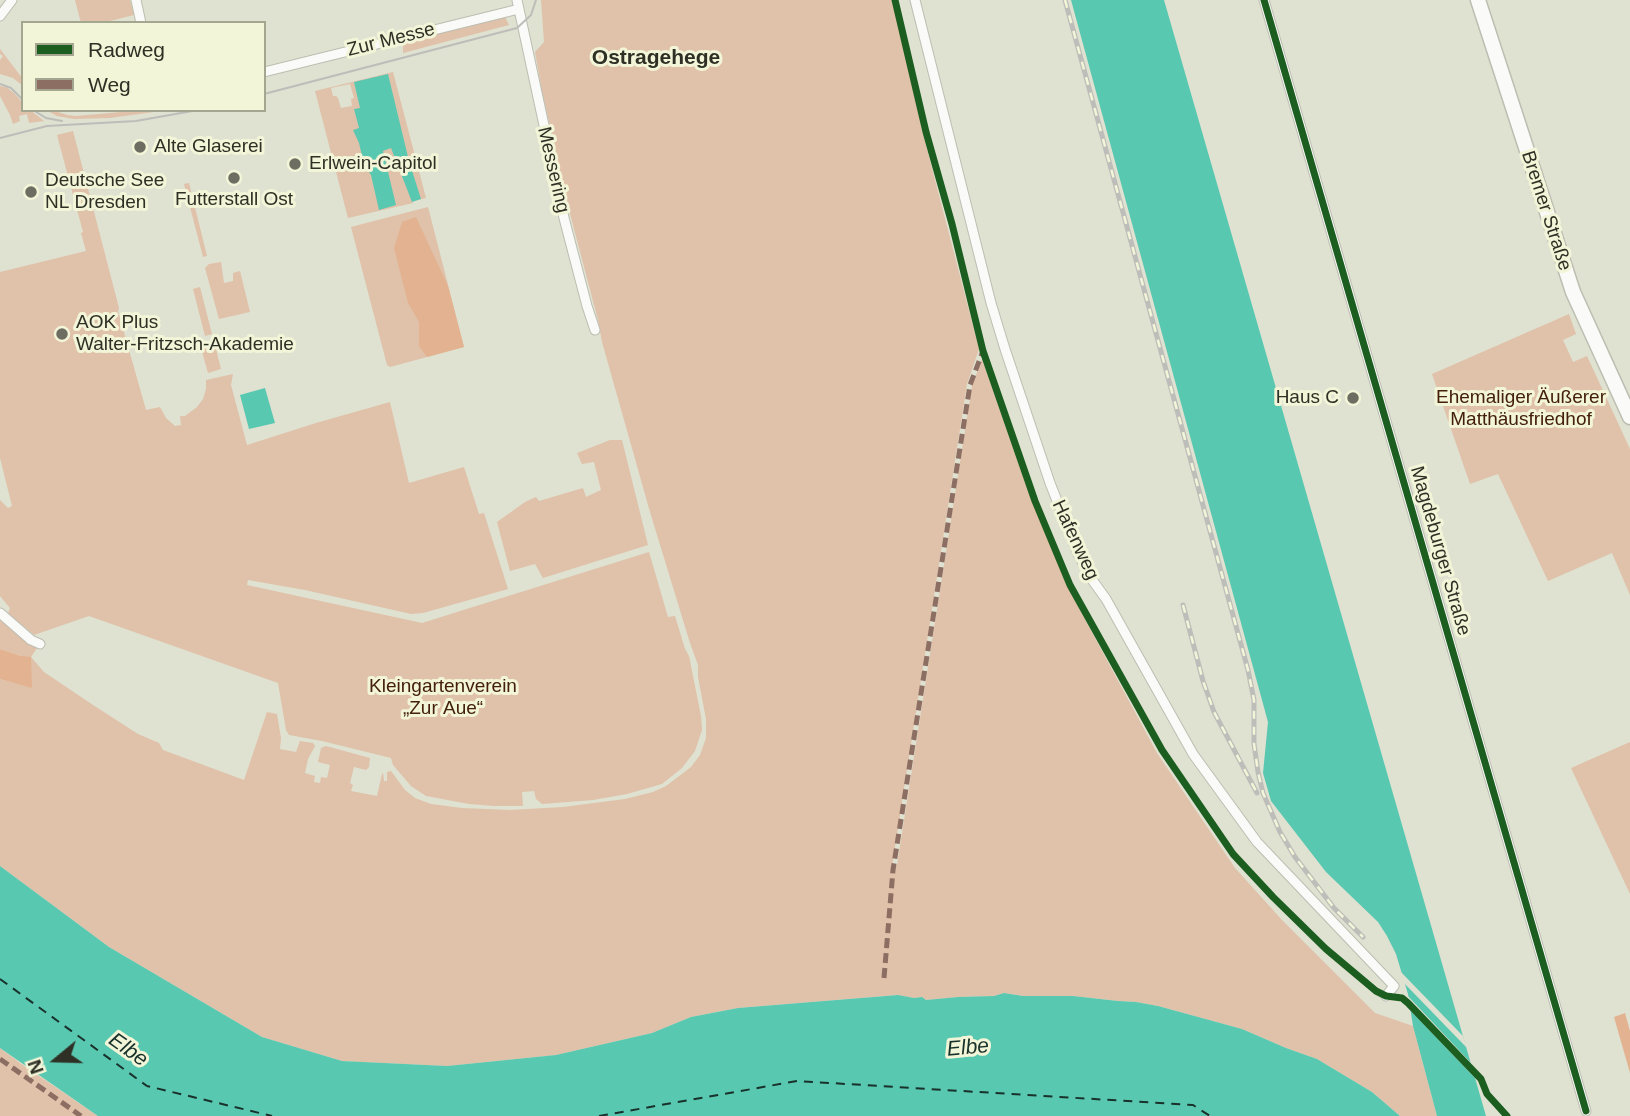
<!DOCTYPE html>
<html>
<head>
<meta charset="utf-8">
<style>
  body { margin:0 }
  #map { position:relative; width:1630px; height:1116px; overflow:hidden; background:#dfe1d1; font-family:Arial,sans-serif }
  canvas { display:block }
  .legend { position:absolute; left:21px; top:21px; width:245px; height:91px; box-sizing:border-box; background:#f2f5d7; border:2px solid #a4a690; margin:0; padding:9px 12px; list-style:none; font-size:21px; color:#2f3025 }
  .legend li { display:flex; align-items:center; gap:14px; height:35px }
  .legend b { width:35px; border:2px solid #a4a690 }
  .north { position:absolute; left:21px; top:1025px; width:70px; height:70px; -webkit-text-stroke:5px #f2f5d7; paint-order:stroke; rotate:251deg; font-size:19px; font-weight:700; line-height:28px; text-align:center; color:#2f3025 }
  .north::after { content:''; display:block; margin:auto; width:24px; height:32px; background:#2f3025; clip-path:polygon(50% 0,100% 100%,50% 72%,0 100%) }
</style>
</head>
<body>
<div id="map">
<canvas width="1630" height="1116"></canvas>
<ul class="legend">
<li><b style="height:9px;background:#1b5e20"></b>Radweg</li>
<li><b style="height:9px;background:#8d6e63"></b>Weg</li>
</ul>
<div class="north">N</div>
</div>
<script>
const ctx = document.querySelector('canvas').getContext('2d');
ctx.lineJoin = 'round';
function fillPath(path, color) {
  ctx.fillStyle = color;
  ctx.fill(path, 'evenodd');
}
function shape(rows) {
  const path = new Path2D();
  for (const r of rows) {
    path.moveTo(r[0], r[1]);
    for (let i = 2; i < r.length; i += 2) path.lineTo(r[i], r[i + 1]);
  }
  return path;
}
function trace(path, color, width, dash) {
  ctx.strokeStyle = color;
  ctx.lineWidth = width;
  ctx.lineCap = dash ? 'butt' : 'round';
  ctx.setLineDash(dash || []);
  ctx.stroke(path);
}
function write(font, color, halo, rows, align = 'center') {
  ctx.font = font + ' Arial,sans-serif';
  ctx.lineWidth = 6;
  ctx.setLineDash([]);
  ctx.textBaseline = 'middle';
  ctx.strokeStyle = halo;
  ctx.fillStyle = color;
  for (const [text, x, y, turn = 0] of rows) {
    ctx.save();
    ctx.translate(x, y);
    ctx.rotate((+turn || 0) * Math.PI / 180);
    ctx.textAlign = isNaN(turn) ? turn : align;
    if (halo) ctx.strokeText(text, 0, 0);
    ctx.fillText(text, 0, 0);
    ctx.restore();
  }
}
fillPath(shape([
  [75,0,130,0,134,15,102,23,81,23],
  [541,0,893,0,922,130,979,349,967,384,892,866,897,865,972,386,982,359,1027,488,1067,586,1157,753,1235,868,1282,920,1375,1013,1413,1026,1437,1116,1400,1116,1372,1092,1317,1059,1286,1048,1242,1029,1158,1006,1136,1002,1118,1001,1073,996,1023,996,1004,993,994,996,958,997,926,1000,922,997,914,998,897,995,738,1008,691,1017,652,1033,556,1055,447,1066,342,1061,262,1037,109,947,0,866,0,679,31,687,21,656,0,649,0,620,18,635,37,648,31,657,44,672,93,705,138,734,159,743,163,750,244,780,267,712,277,714,281,738,280,749,296,752,300,741,313,743,315,746,308,759,305,773,315,776,314,782,320,783,321,777,327,778,330,765,318,762,321,748,326,746,370,758,369,767,366,770,354,767,350,783,353,785,351,791,377,796,382,774,383,773,384,781,387,781,387,772,391,771,405,790,415,798,431,804,462,808,510,810,563,807,625,799,653,792,666,786,691,767,700,755,706,738,706,719,698,677,698,665,690,643,650,512,602,342,598,320,568,206,542,91,535,52,544,42],
  [505,17,509,25,403,53,403,45,400,45,400,42],
  [0,49,23,79,23,86,13,78,0,74,0,60,3,56,0,54],
  [393,72,426,198,413,201,413,203,348,218,315,91],
  [350,84,354,98,351,99,352,106,341,108,338,98,336,96,333,96,331,88],
  [0,86,6,87,14,93,23,103,23,110,30,110,44,121,29,123,27,114,19,116,20,121,13,124,10,115,0,96],
  [46,110,52,110,67,115,76,116,144,110,161,111,110,118,74,119,57,116],
  [73,131,119,308,118,311,146,410,160,407,166,418,175,426,181,425,180,416,185,416,197,407,203,399,206,389,206,380,233,374,231,385,247,445,316,423,390,402,409,483,464,467,479,514,484,513,508,589,423,613,411,614,305,590,248,580,247,585,422,623,649,552,668,617,675,616,685,649,689,656,701,716,702,730,695,751,682,768,662,784,627,794,593,800,542,804,536,799,534,791,522,792,523,806,494,806,469,804,426,796,411,786,393,765,391,758,322,741,289,735,286,730,278,683,89,616,34,635,8,613,10,608,0,596,0,500,8,508,12,506,0,458,0,272,86,251,81,233,83,232,57,135],
  [189,183,207,256,203,257,184,184],
  [428,207,464,347,390,367,387,365,351,227],
  [221,262,224,283,233,281,233,273,240,271,250,312,219,319,205,268,209,264],
  [200,287,212,334,205,336,193,289],
  [1569,314,1576,334,1563,340,1573,362,1587,356,1630,449,1630,595,1612,553,1548,581,1498,474,1470,484,1432,374],
  [215,345,221,369,208,373,201,348],
  [610,440,622,440,648,545,543,578,535,564,510,571,497,522,525,502,536,497,539,501,583,488,586,497,601,490,594,462,582,464,577,453],
  [1630,742,1630,894,1571,768],
  [0,1048,20,1063,98,1116,0,1116]
]), '#e0c1a9');
fillPath(shape([
  [416,217,448,286,464,347,427,357,419,346,419,322,408,303,394,248,402,222],
  [0,649,21,656,31,657,32,688,0,679],
  [1625,1013,1630,1031,1630,1073,1614,1017]
]), '#e3b391');
fillPath(shape([
  [1071,0,1164,0,1486,1116,1437,1116,1413,1026,1408,994,1396,954,1387,936,1378,922,1326,872,1271,801,1263,773,1268,722],
  [388,74,409,161,421,199,412,202,391,148,383,151,396,205,379,210,371,175,364,165,359,143,353,130,359,128,354,109,360,108,354,82],
  [265,388,275,423,249,429,240,395],
  [0,866,109,947,262,1037,342,1061,447,1066,556,1055,652,1033,691,1017,738,1008,898,995,914,998,922,997,926,1000,958,997,994,996,1004,993,1023,996,1073,996,1118,1001,1136,1002,1158,1006,1242,1029,1286,1048,1317,1059,1372,1092,1400,1116,98,1116,0,1048]
]), '#59c8b1');
fillPath(shape([
  [1399,970,1463,1036,1467,1048,1403,982],
  [1406,994,1471,1063,1476,1079,1409,1009]
]), '#dfe1d1');
trace(shape([
  [0,979,147,1086,272,1116],
  [599,1116,797,1081,1193,1105,1210,1116]
]), '#19312b', 2, [9, 7]);
const street = shape([
  [136,0,141,23],
  [517,0,564,218,587,306,595,330],
  [915,0,991,303,1005,349,1050,483,1078,554,1093,581,1106,599,1193,754,1257,842,1394,986,1386,996],
  [1264,0,1586,1111],
  [0,16,12,0],
  [264,72,519,9],
  [0,613,31,640,40,644]
]);
const primary = shape([
  [1478,0,1573,292,1630,417]
]);
trace(street, '#bcbeb1', 11);
trace(primary, '#bcbeb1', 17);
trace(street, '#fafaf8', 9);
trace(primary, '#fafaf8', 14);
trace(shape([
  [0,84,11,88,23,100],
  [264,94,517,28,531,15,536,0],
  [33,110,46,118,62,121],
  [0,138,47,126,136,121,198,110]
]), '#bdbdb9', 2);
const rail = shape([
  [1065,0,1248,670,1254,700,1254,744,1258,772,1263,793,1280,832,1295,857,1334,908,1363,937],
  [1183,605,1203,681,1214,712,1257,793]
]);
trace(rail, '#bdbdb9', 5);
trace(rail, '#f2f5d7', 2.5, [8]);
trace(shape([
  [884,978,893,870,970,385,983,351],
  [0,1059,81,1116]
]), '#8d6e63', 5, [10, 5]);
trace(shape([
  [895,0,926,132,952,224,983,351,1035,501,1070,585,1162,750,1233,854,1273,897,1326,949,1376,991,1386,996,1402,998,1408,1003,1481,1079,1487,1094,1507,1116],
  [1264,0,1586,1111]
]), '#1b5e20', 7);
for (const [x, y, r, color] of [
  [140,147,7,"#6d6e61"],
  [295,164,7,"#6d6e61"],
  [234,178,7,"#6d6e61"],
  [31,192,7,"#6d6e61"],
  [62,334,7,"#6d6e61"],
  [1353,398,7,"#6d6e61"]
]) {
  const dot = new Path2D();
  dot.arc(x, y, r, 0, 2 * Math.PI);
  ctx.fillStyle = color;
  ctx.fill(dot);
  trace(dot, '#f2f5d7', 2.5);
}
write('19px', '#2f3025', '#f2f5d7', [
  ["Zur Messe",391,40,-14],
  ["Messering",553,170,77],
  ["Bremer Straße",1546,211,72],
  ["Hafenweg",1075,540,65],
  ["Magdeburger Straße",1440,551,74]
]);
write('19px', '#2f3025', '#f2f5d7', [
  ["Alte Glaserei",154,147],
  ["Erlwein-Capitol",309,164],
  ["Deutsche See",45,181],
  ["NL Dresden",45,203],
  ["Futterstall Ost",234,200,"center"],
  ["AOK Plus",76,323],
  ["Walter-Fritzsch-Akademie",76,345],
  ["Haus C",1339,398,"right"]
], 'left');
write('19px', '#44200c', '#f2f5d7', [
  ["Ehemaliger Äußerer",1521,398],
  ["Matthäusfriedhof",1521,420],
  ["Kleingartenverein",443,687],
  ["„Zur Aue“",443,709]
]);
write('bold 21px', '#2f3025', '#f2f5d7', [
  ["Ostragehege",656,58]
]);
write('italic 21px', '#19312b', '#f2f5d7', [
  ["Elbe",968,1048,-5],
  ["Elbe",128,1050,35]
]);
</script>
</body>
</html>
